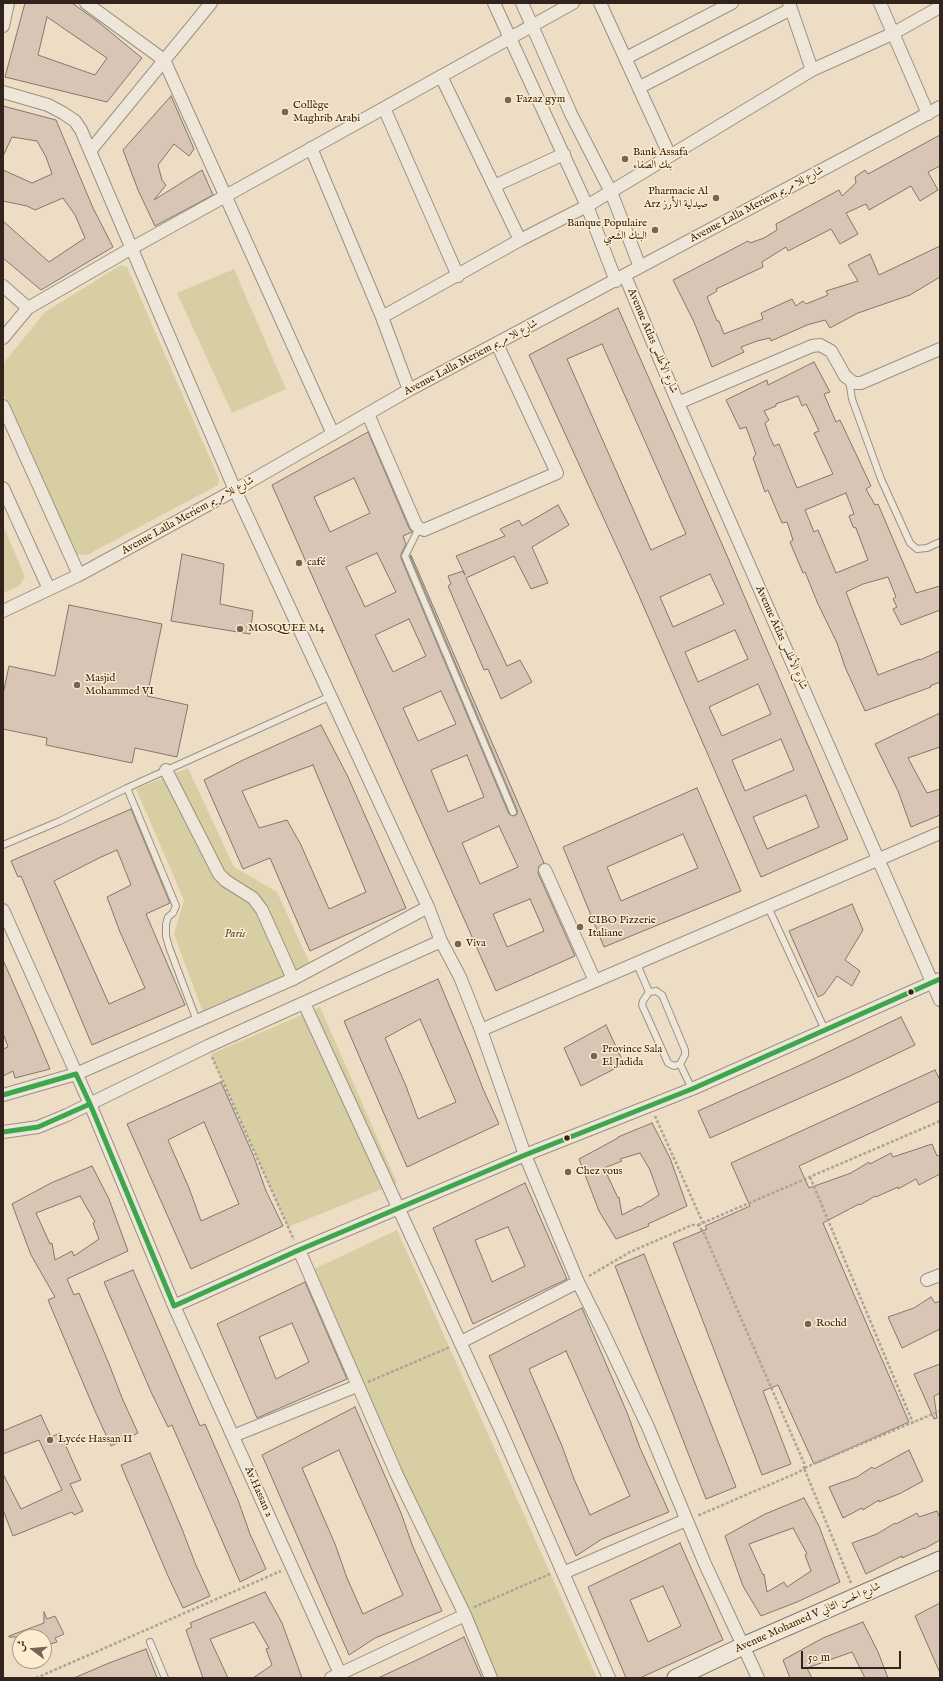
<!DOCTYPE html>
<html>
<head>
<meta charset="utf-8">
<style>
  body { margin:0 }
  #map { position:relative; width:943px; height:1681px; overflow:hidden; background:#ecddc4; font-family:"IM FELL English",Amiri,serif }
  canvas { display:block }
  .frame { position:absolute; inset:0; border:4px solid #32241d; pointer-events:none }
  .north { position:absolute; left:12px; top:1629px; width:40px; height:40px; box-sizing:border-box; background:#fdecce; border:1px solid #ac9c87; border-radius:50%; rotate:286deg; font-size:11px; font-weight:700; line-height:16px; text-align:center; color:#32241d }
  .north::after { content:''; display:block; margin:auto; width:14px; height:18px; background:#736557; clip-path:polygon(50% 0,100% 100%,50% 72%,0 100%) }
  .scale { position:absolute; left:801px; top:1651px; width:100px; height:18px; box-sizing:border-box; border:2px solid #32241d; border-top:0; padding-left:5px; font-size:12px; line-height:14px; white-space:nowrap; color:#32241d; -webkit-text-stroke:3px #fdecce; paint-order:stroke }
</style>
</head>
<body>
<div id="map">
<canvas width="943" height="1681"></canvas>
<div class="frame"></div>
<div class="north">ش</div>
<div class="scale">50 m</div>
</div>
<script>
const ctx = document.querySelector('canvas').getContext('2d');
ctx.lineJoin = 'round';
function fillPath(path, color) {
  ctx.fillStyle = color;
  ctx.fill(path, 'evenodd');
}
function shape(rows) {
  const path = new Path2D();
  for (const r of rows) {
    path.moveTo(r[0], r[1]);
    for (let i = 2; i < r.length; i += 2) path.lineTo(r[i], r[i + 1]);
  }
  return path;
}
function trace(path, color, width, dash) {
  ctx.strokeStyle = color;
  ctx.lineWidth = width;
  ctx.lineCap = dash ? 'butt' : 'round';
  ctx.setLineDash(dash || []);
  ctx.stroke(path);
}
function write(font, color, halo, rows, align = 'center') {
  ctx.font = font + ' "IM FELL English",Amiri,serif';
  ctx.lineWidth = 3;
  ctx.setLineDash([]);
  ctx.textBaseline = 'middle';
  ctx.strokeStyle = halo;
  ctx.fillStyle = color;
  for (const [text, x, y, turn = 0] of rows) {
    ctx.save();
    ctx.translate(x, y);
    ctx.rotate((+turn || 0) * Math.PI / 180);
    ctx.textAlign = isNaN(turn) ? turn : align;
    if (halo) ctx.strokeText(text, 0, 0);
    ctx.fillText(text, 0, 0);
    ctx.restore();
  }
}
fillPath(shape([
  [121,265,127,267,219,479,218,485,89,554,81,555,76,554,73,550,3,392,3,364,45,312],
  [234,269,286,389,232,413,177,293],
  [3,525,25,577,19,586,3,593],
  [188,768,234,867,277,892,311,966,204,1015,174,934,184,900,136,789],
  [320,1007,397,1183,288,1227,211,1054],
  [397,1230,597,1678,486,1678,312,1270]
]), '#d8cea3');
const building = shape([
  [25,3,72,3,97,21,142,58,107,102,5,77,25,3],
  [47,17,107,58,95,75,38,55,47,17],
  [171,96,194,149,189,156,174,144,158,165,162,180,166,185,154,200,202,170,213,195,155,226,138,190,123,150,171,96],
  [3,106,56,120,93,208,113,247,41,290,3,258,3,221,49,262,85,238,75,215,63,198,35,210,27,206,3,201,3,170,32,183,52,174,46,157,37,141,12,137,3,156,3,106],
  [940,135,940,166,928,172,938,190,920,201,911,186,869,210,866,204,846,213,858,234,840,244,831,229,788,251,786,247,762,262,763,267,716,289,717,291,707,297,717,321,719,321,724,334,763,319,761,313,792,299,796,306,803,301,806,304,828,295,826,291,858,281,848,265,870,254,879,275,940,246,940,277,910,295,858,313,830,328,825,320,807,325,771,341,770,338,757,341,741,347,744,352,712,367,694,322,673,280,748,241,750,243,764,238,777,230,776,224,839,190,842,196,856,183,855,177,865,170,868,174,940,135],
  [618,308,725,551,848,839,761,877,636,589,529,355,618,308],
  [602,344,686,534,651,550,567,359,602,344],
  [710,574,724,604,673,627,660,597,710,574],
  [735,630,748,659,698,682,685,652,735,630],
  [758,684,771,714,722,736,709,707,758,684],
  [781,739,794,770,745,791,732,760,781,739],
  [806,795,819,827,767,849,753,817,806,795],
  [814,362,830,392,824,394,836,422,840,420,871,486,866,489,875,505,878,504,916,593,940,586,940,610,901,625,893,609,897,607,893,599,896,597,888,577,863,584,846,592,878,675,920,659,920,660,940,651,940,682,930,686,931,687,865,711,845,667,837,643,818,604,805,572,803,573,790,542,793,540,787,522,782,523,768,490,765,492,753,458,756,454,746,427,740,429,726,400,767,380,768,385,814,362],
  [798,396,802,406,806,404,813,418,819,431,814,433,833,474,797,488,779,444,774,446,769,435,765,423,769,420,764,411,776,406,776,404,798,396],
  [846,493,854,514,849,516,853,527,856,528,868,560,836,573,818,530,814,532,805,510,846,493],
  [368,432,409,528,412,532,403,536,406,544,401,554,401,558,509,814,514,816,517,814,517,810,410,556,411,555,544,863,539,866,538,873,575,956,496,991,272,485,368,432],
  [354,478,370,513,330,532,314,497,354,478],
  [377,553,396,592,365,607,346,567,377,553],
  [409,619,426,656,393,672,375,635,409,619],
  [441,691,456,724,418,741,403,708,441,691],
  [467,755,484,797,448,812,431,770,467,755],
  [499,826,518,867,480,884,462,843,499,826],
  [530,899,544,931,507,947,493,914,530,899],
  [558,505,569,525,532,547,548,583,531,589,514,556,466,578,507,666,520,660,532,682,501,699,488,669,484,670,448,586,451,584,448,576,463,571,465,575,456,556,505,536,500,529,519,520,522,526,558,505],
  [182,554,224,564,220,604,253,611,250,634,171,621,182,554],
  [69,605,162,624,147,696,188,705,177,757,135,748,132,763,46,745,47,738,3,729,3,694,9,666,55,676,69,605],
  [940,713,940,747,908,758,927,793,940,789,940,815,911,827,898,791,875,744,940,713],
  [321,725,348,777,406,908,310,951,270,858,243,869,204,780,243,760,321,725],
  [313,765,366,892,329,909,301,845,287,820,259,828,242,791,313,765],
  [697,788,741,891,604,947,563,847,697,788],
  [683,834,698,868,621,901,607,867,683,834],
  [131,809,170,903,146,914,185,1005,92,1045,21,876,18,877,11,861,131,809],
  [117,850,131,885,107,897,120,932,145,988,109,1004,54,881,99,858,117,850],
  [852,904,863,930,845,960,860,971,852,986,837,976,824,994,818,997,789,931,852,904],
  [3,960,28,1017,50,1069,15,1078,13,1071,3,1076,3,1049,8,1047,3,1033,3,960],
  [438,979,470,1055,483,1089,499,1124,407,1167,344,1021,438,979],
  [420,1019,456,1102,418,1119,406,1086,385,1038,420,1019],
  [901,1017,915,1045,850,1076,710,1138,698,1111,805,1063,901,1017],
  [606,1025,624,1064,581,1086,564,1048,606,1025],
  [935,1070,940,1080,940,1101,799,1166,809,1188,851,1173,869,1162,870,1164,891,1153,893,1157,932,1144,937,1156,940,1155,940,1174,919,1185,916,1179,898,1189,898,1187,876,1197,875,1196,860,1205,859,1204,823,1223,909,1422,814,1464,778,1385,763,1391,791,1464,762,1475,673,1243,707,1229,705,1226,750,1206,731,1163,935,1070],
  [221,1082,254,1157,266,1191,283,1226,191,1269,127,1124,221,1082],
  [204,1122,239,1204,201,1221,189,1188,168,1140,204,1122],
  [652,1123,670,1158,687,1206,648,1224,649,1226,616,1239,599,1211,579,1159,618,1138,618,1137,652,1123],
  [640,1153,650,1170,659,1195,640,1207,639,1206,622,1215,619,1197,618,1198,604,1168,622,1161,620,1159,640,1153],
  [92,1166,109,1199,128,1251,67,1279,74,1295,79,1293,109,1364,122,1398,138,1433,111,1446,95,1411,48,1300,55,1297,31,1255,12,1204,51,1183,92,1166],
  [80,1196,95,1222,93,1223,99,1239,74,1256,72,1251,55,1260,52,1243,50,1244,36,1213,80,1196],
  [525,1183,567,1279,473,1324,433,1228,525,1183],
  [508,1227,525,1266,492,1282,475,1240,508,1227],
  [644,1254,736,1487,706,1499,615,1266,644,1254],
  [133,1270,200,1426,205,1424,238,1500,250,1534,266,1569,240,1582,172,1425,168,1427,151,1392,104,1282,133,1270],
  [305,1282,347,1379,257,1418,217,1324,305,1282],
  [292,1323,309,1362,276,1379,259,1337,292,1323],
  [931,1297,935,1303,940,1301,940,1329,902,1348,888,1317,914,1308,931,1297],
  [582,1308,628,1415,640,1448,669,1512,602,1539,576,1556,489,1356,582,1308],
  [566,1351,630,1496,590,1515,574,1479,562,1446,529,1369,566,1351],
  [940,1364,940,1393,934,1396,937,1418,934,1419,914,1374,940,1364],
  [355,1407,401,1513,413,1547,442,1611,375,1638,349,1655,262,1455,355,1407],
  [339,1450,403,1595,363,1614,347,1578,335,1544,302,1468,339,1450],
  [41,1415,51,1437,60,1433,81,1480,70,1484,83,1511,74,1515,72,1512,13,1536,3,1510,3,1474,21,1509,62,1490,39,1440,3,1454,3,1431,41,1415],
  [909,1450,923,1481,901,1493,879,1502,879,1500,863,1510,862,1508,843,1518,829,1487,857,1477,872,1467,874,1469,909,1450],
  [150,1453,182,1529,195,1563,210,1596,183,1608,168,1576,121,1465,150,1453],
  [804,1498,819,1526,840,1582,797,1602,761,1616,743,1586,725,1536,765,1514,804,1498],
  [793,1528,807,1554,805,1555,811,1571,787,1587,784,1582,767,1592,764,1574,763,1575,749,1544,793,1528],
  [937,1511,940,1518,940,1540,924,1549,924,1548,902,1558,902,1556,866,1574,852,1543,877,1534,895,1523,896,1524,917,1513,919,1517,937,1511],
  [680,1543,723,1640,640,1678,626,1678,588,1587,680,1543],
  [663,1586,681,1626,648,1642,630,1600,663,1586],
  [265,1592,282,1623,302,1678,253,1678,272,1665,266,1649,269,1648,254,1622,210,1639,228,1678,203,1678,186,1630,192,1627,190,1623,265,1592],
  [940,1603,940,1673,915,1616,940,1603],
  [44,1612,47,1619,55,1616,64,1634,55,1638,57,1642,44,1646,44,1637,9,1637,9,1636,44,1623,44,1612],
  [863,1622,878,1652,888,1678,865,1678,852,1652,807,1668,812,1678,790,1678,783,1660,823,1638,863,1622],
  [464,1637,482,1678,378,1678,419,1659,464,1637],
  [146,1649,157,1678,74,1678,109,1663,146,1649]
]);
fillPath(building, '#d8c5b5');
trace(building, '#82786c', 1);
const lane = shape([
  [849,380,852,399,881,479,910,543,917,549,927,548,940,542],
  [419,528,405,556,513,812],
  [127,788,331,696],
  [3,845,60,821,127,788,176,906,173,913,168,917,166,924,166,936,169,947,197,1021],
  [768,907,825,1030],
  [637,964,649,992],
  [656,991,662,995,685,1050,685,1055,680,1064,674,1066,668,1063,642,1005,643,1001,649,992,656,991],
  [680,1064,692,1089],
  [150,1642,165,1678]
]);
const street = shape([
  [86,3,164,60,333,434],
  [494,3,587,206,616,281],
  [522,3,571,114,611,192,640,267],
  [600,3,670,156],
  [789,3,812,70],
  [880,3,928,114],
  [3,26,8,3],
  [626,58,732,3],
  [441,76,520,240],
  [640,87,791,9],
  [3,92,48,105,63,113,75,121,81,130,235,490,428,907,441,941,460,977,481,1030,525,1155,578,1282,603,1332,648,1427,705,1564,758,1678],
  [384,108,458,276],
  [311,148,382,317],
  [90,151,211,3],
  [494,186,564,154],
  [625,276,678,403,940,1000],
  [3,286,28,308,3,338],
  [28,308,132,248,573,3],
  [409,390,382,317,520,240,587,206,812,70,892,34,940,7],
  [678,403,812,346,820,345,831,351,845,376,854,383,861,383,940,349],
  [3,406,79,575],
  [368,414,416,525,419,528,424,530,557,473,497,344],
  [3,488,49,589],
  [3,611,79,575,235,490,409,390,940,107],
  [166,770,219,874,226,881,253,898,262,910,293,979],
  [545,870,595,981],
  [3,910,90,1104,174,1306,342,1678],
  [304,1003,501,1431,609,1678],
  [481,1030,940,833],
  [3,1095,76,1074,293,979,428,907],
  [3,1132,38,1127,67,1115,208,1046,441,941],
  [299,1250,397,1475,465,1615,491,1678],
  [927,1280,940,1275],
  [174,1306,299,1250,525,1155,692,1089,940,979],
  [461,1342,578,1282],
  [233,1436,357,1386],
  [563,1573,686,1520],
  [331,1678,465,1615]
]);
const secondary = shape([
  [676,1678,743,1646,940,1560]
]);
trace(lane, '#9b9183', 8);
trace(street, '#9b9183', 14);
trace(secondary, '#82786c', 19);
trace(shape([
  [212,1057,294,1240],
  [655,1116,703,1223],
  [810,1177,913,1423],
  [698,1225,940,1121],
  [589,1276,630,1252,692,1225,698,1225,704,1233,804,1463,804,1468,799,1472,697,1516],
  [368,1382,450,1347],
  [851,1583,804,1468,940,1411],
  [474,1607,550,1574],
  [36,1678,281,1571]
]), '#aba49a', 2.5, [3, 2]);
trace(lane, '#eee6d9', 6);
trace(street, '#eee6d9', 12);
trace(secondary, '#eee6d9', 17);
trace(shape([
  [3,1095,76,1074,90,1104,174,1306],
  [3,1132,38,1127,90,1104],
  [174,1306,299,1250,525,1155,692,1089,940,979]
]), '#3ea64c', 5);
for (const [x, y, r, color] of [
  [508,100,4,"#736557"],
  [285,112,4,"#736557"],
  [625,159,4,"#736557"],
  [716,198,4,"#736557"],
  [655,230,4,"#736557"],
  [299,563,4,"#736557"],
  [240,629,4,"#736557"],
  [77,685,4,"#736557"],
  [580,927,4,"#736557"],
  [458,944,4,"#736557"],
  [911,992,3.5,"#32241d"],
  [594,1056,4,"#736557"],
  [567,1138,3.5,"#32241d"],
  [568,1172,4,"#736557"],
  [808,1324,4,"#736557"],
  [50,1440,4,"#736557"]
]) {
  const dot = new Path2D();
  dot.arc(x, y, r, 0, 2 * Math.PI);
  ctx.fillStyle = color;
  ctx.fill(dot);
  trace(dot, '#fdecce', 1.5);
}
write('11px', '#32241d', '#fdecce', [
  ["Fazaz gym",516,100],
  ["Collège",293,106],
  ["Maghrib Arabi",293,119],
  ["Bank Assafa",633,153],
  ["بنك الصفاء",633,166],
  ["Pharmacie Al",708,192,"right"],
  ["Arz صيدلية الأرز",708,205,"right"],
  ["Banque Populaire",647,224,"right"],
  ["البنك الشعبي",647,237,"right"],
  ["café",307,563],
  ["MOSQUEE M4",248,629],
  ["Masjid",85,679],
  ["Mohammed VI",85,692],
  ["CIBO Pizzerie",588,921],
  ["Italiane",588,934],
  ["Viva",466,944],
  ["Province Sala",602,1050],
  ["El Jadida",602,1063],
  ["Chez vous",576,1172],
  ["Rochd",816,1324],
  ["Lycée Hassan II",58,1440]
], 'left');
write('11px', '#32241d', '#fdecce', [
  ["Avenue Lalla Meriem شارع للا مريم",757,205,-28],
  ["Avenue Atlas شارع الأطلس",652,341,67],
  ["Avenue Lalla Meriem شارع للا مريم",471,358,-28],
  ["Avenue Lalla Meriem شارع للا مريم",188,516,-29],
  ["Avenue Atlas شارع الأطلس",781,638,66],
  ["Av.Hassan 2",258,1492,66],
  ["Avenue Mohamed V شارع الحسن الثاني",808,1618,-24]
]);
write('italic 11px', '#574b38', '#fdecce', [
  ["Paris",235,935]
]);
</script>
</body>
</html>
